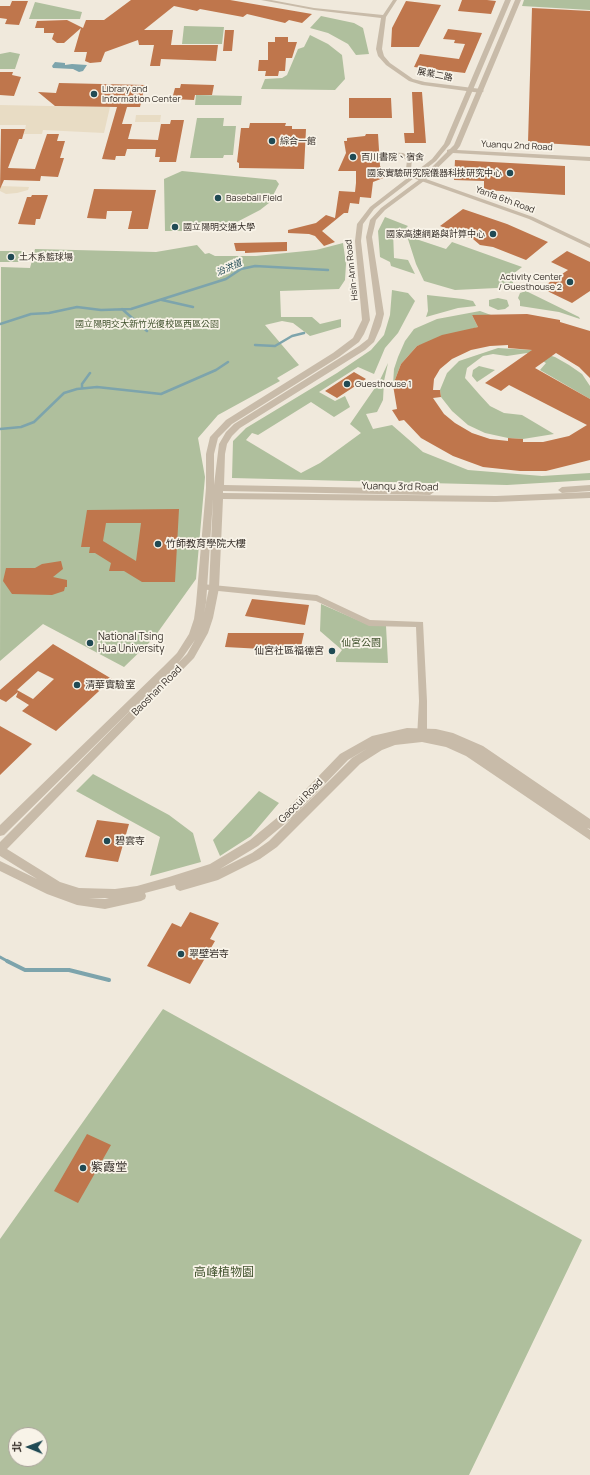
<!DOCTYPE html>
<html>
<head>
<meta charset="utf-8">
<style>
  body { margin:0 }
  #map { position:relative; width:590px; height:1475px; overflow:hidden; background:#f0e9dc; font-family:Manrope,"Noto Sans TC",sans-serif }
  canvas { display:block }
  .north { position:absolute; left:8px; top:1427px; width:40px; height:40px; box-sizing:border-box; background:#f8f3e8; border:1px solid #aaa49b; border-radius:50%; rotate:271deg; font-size:11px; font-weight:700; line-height:16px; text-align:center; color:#352e28 }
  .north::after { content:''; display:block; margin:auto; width:14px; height:18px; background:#204a54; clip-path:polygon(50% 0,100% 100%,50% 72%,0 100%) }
</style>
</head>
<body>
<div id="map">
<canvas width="590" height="1475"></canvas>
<div class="north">北</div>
</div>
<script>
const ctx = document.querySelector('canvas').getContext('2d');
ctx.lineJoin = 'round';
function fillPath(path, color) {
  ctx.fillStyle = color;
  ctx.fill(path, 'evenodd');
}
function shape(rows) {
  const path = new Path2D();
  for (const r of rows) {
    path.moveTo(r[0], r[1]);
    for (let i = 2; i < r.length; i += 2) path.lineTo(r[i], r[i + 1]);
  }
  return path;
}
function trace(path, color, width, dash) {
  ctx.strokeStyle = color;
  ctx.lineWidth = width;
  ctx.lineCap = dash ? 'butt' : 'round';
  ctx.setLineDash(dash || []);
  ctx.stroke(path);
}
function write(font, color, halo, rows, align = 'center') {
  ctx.font = font + ' Manrope,"Noto Sans TC",sans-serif';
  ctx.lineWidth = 3.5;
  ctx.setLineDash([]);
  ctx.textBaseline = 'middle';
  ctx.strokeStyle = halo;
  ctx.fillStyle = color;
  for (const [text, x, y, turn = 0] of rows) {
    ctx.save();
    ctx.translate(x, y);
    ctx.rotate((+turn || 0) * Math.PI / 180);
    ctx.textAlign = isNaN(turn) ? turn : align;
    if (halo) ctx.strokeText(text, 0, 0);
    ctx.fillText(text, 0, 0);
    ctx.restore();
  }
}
fillPath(shape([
  [524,0,590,0,590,10,522,6],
  [35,2,82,12,80,19,29,19],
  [321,16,354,23,363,28,369,54,356,55,348,44,328,33,310,28],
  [184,26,224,27,222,44,182,44],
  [310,35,328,44,342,55,345,79,335,90,261,89,265,79,282,78,287,75,298,49,304,47],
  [10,52,20,54,15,69,0,69,0,54],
  [196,95,242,96,241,105,195,105],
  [197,118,224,118,223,126,236,126,233,155,224,155,223,158,190,158],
  [182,171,276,180,279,184,269,203,260,210,235,223,205,231,165,231,164,179],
  [385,217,408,226,402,232,393,231,394,258,408,260,415,274,391,266,390,262,380,257,378,231],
  [407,236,446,249,452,242,522,267,513,274,513,283,497,288,455,290,424,281,416,264],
  [343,243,346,264,345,280,339,289,280,291,281,317,312,317,320,324,341,319,341,327,310,336,293,323,282,321,265,325,299,365,277,378,280,381,218,415,198,438,205,477,196,579,153,639,124,667,43,624,0,661,1,267,30,268,35,249,156,252,197,245,205,254,209,253,215,256,256,256,316,250],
  [0,251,24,251,21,262,0,262],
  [392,290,408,293,415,301,398,333,385,348,374,374,358,367,319,392,335,401,345,396,350,407,334,417,311,402,258,435,252,433,246,440,301,473,320,463,361,433,350,424,379,382,388,363,384,381,383,400,377,412,366,414,373,429,392,425,423,452,468,470,542,476,590,473,590,480,507,485,232,478,233,441,246,428,337,373,371,350,384,335,390,315],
  [526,291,579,317,580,319,559,312,520,306,520,301,518,298,520,293],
  [427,295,463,299,473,301,476,306,458,308,426,317,428,311],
  [498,298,507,300,509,306,505,309,498,310,489,306,489,300],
  [480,311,491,315,472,315,478,327,417,346,401,364,393,385,394,369,398,357,405,341,414,329,437,319],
  [498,348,531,350,555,357,569,365,582,374,590,386,590,399,540,370,546,363,527,353,507,356,493,354,483,356,467,368,465,378,479,394,490,406,504,413,522,415,554,434,523,439,508,438,485,433,468,425,452,411,441,397,440,390,447,373,459,361],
  [479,366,495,370,477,382,472,376,473,370],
  [321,604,369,625,386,626,388,663,336,662,336,658,342,650,320,631],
  [93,774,169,815,193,833,201,862,150,876,160,837,76,791],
  [259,791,279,803,251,836,220,856,213,840],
  [163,1009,582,1240,469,1475,0,1475,0,1239],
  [16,1435,40,1435,40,1459,16,1459]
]), '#afbf9d');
fillPath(shape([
  [0,105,50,106,110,107,104,133,43,130,42,134,24,134,26,125,0,125],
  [136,115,161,115,160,122,135,122],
  [0,186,29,187,28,190,17,193,6,194,0,191]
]), '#e8dcc4');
fillPath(shape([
  [55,62,65,63,65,65,72,64,87,65,83,71,79,72,73,69,53,68,52,66]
]), '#7da4ac');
trace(shape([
  [162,300,193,307],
  [122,309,147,331],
  [0,324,31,314,49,313,77,307,101,310,131,309,226,279,241,269,255,266,328,270],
  [255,345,275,346,292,336,304,333],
  [82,388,82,384,90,373],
  [0,429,21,427,34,422,64,393,77,389,97,387,161,394,216,370,228,362]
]), '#7da4ac', 2.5);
trace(shape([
  [0,957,9,962]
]), '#7da4ac', 3);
trace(shape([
  [7,961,25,970,69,970,109,980]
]), '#7da4ac', 4);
fillPath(shape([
  [131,0,230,0,312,14,302,23,289,20,285,23,247,14,243,17,200,9,197,11,174,6,144,30,173,30,171,45,218,45,216,61,161,59,160,66,150,66,154,45,139,45,138,40,105,52,101,62,90,63,85,61,87,52,74,52,81,28,64,43,57,43,52,39,54,33,44,33,44,28,35,28,37,21,67,20,83,28,86,20,104,20],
  [462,0,487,0,496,1,491,14,458,11],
  [12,1,28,1,19,25,5,24,7,19,0,18,0,6,10,6],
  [406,1,441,5,419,47,391,47,392,28],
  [532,8,590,11,590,146,528,142],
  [448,29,482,33,465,73,414,67,420,54,459,59,465,44,454,43,455,40,443,39],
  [225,30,234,30,232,51,223,51],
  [275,37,288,37,288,42,297,42,292,58,286,58,285,71,279,71,278,76,265,76,266,71,258,71,259,60,268,60,268,42,275,42],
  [0,72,13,72,12,75,21,77,14,96,0,95],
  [59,83,145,85,140,107,127,107,122,124,132,124,128,139,158,140,161,124,170,124,171,120,184,120,176,162,159,162,160,157,155,157,156,149,127,149,125,156,116,156,115,160,102,159,117,107,55,106,38,92,56,93],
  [181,84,214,85,212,95,195,95,194,100,172,99,175,88,180,88],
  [412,92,422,92,426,143,405,143,404,133,414,133],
  [349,98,391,98,392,118,349,118],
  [250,123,286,123,285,126,292,126,292,129,306,129,304,169,239,168,239,163,237,162,241,128,249,128],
  [1,129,25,129,22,139,19,139,8,168,35,169,47,134,59,134,57,141,65,141,60,158,64,158,58,177,41,176,40,181,4,180,0,189],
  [366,134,378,134,380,166,391,175,373,182,371,198,360,197,359,204,350,203,348,213,344,213,322,231,335,242,324,246,315,236,309,234,288,233,288,230,316,223,326,215,335,218,339,191,355,192,356,183,356,171,338,171,346,153,344,141,347,141,347,138,365,136],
  [455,160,565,166,565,195,484,190,484,181,454,180],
  [94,189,156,190,148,229,128,229,132,211,107,211,106,219,87,218],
  [32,195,48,195,40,219,36,219,35,225,18,224,27,197,31,197],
  [463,209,507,224,548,242,526,260,493,247,480,245,473,239,440,226],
  [287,242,287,251,245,253,245,251,236,251,234,243],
  [567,251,590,262,590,291,572,303,541,288,568,270,551,262],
  [527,314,560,320,560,322,590,331,590,378,579,367,556,353,535,368,590,399,590,460,546,471,520,471,483,467,453,456,421,438,404,420,399,421,392,410,397,409,393,385,401,364,417,346,442,335,478,327,472,315],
  [508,345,508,348,532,350,485,383,501,391,509,385,587,425,569,436,543,442,523,442,523,439,508,438,508,441,490,439,472,433,455,423,444,414,433,398,441,397,440,390,433,390,434,379,440,369,452,359,471,350,490,346],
  [354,372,366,379,337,398,325,391],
  [179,509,175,582,142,582,124,571,109,571,111,563,95,553,89,553,90,547,81,547,87,510],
  [106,523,141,523,136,561,103,541],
  [61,561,63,569,53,577,67,580,67,587,65,587,64,591,52,595,12,594,3,581,6,568,35,568,42,564],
  [252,599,309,605,305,625,245,616],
  [228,633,304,633,300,651,225,647],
  [53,644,112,679,56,731,22,711,29,705,16,697,18,692,6,702,0,699,0,690],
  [38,671,54,679,33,699,17,690],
  [0,726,32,744,0,775],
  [97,820,129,824,118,862,85,857],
  [190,912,219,923,210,939,215,941,190,984,147,966,172,923,181,927],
  [87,1134,111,1145,78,1203,54,1191]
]), '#bf764c');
fillPath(shape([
  [261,0,271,0,314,8,383,15,393,0,397,0,386,17,382,49,384,56,390,63,413,79,425,82,481,89,484,91,481,93,422,85,409,81,386,65,378,56,376,49,381,18,314,10,261,0],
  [389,152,403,153,412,158,411,170,406,169,407,160,402,157,387,155,387,153,389,152],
  [412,174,533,217,590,244,590,248,529,219,410,177,409,176,412,174],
  [202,584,317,595,370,620,423,622,427,701,427,738,425,740,419,740,417,738,419,701,416,627,369,626,316,601,199,589,198,587,199,585,202,584]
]), '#c8bba9');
fillPath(shape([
  [505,0,511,0,450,144,436,161,374,209,363,224,361,241,370,320,364,334,359,342,339,357,232,424,218,438,214,454,214,485,219,444,226,432,234,424,359,346,368,339,376,314,366,237,370,220,381,208,420,179,447,152,447,150,450,149,454,145,515,0,521,0,460,146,457,150,590,157,590,161,453,153,424,181,385,210,376,220,372,237,384,314,381,326,374,342,365,350,240,428,232,436,227,444,225,454,224,485,430,489,434,492,430,495,223,491,223,493,496,496,590,492,590,498,496,502,223,499,219,588,213,618,208,633,194,658,7,849,60,882,79,888,115,889,137,886,169,877,210,864,250,840,284,812,340,754,372,736,407,728,436,729,453,733,483,746,590,819,590,829,587,828,590,830,590,840,466,756,446,747,422,742,395,745,382,750,360,764,277,847,260,859,218,880,180,891,176,889,175,885,145,893,146,896,145,899,141,901,105,909,77,905,47,894,0,871,0,861,37,879,0,856,0,842,141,700,4,835,0,836,0,825,163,667,177,653,189,634,194,619,196,604,206,488,206,454,210,437,226,420,333,353,353,338,362,320,355,241,357,224,370,207,432,159,444,144,505,0],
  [213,499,209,588,204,613,206,604,213,499],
  [195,640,187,654,178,663,183,657,195,640],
  [368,748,352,758,269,841,252,853,220,869,258,846,292,818,348,760,368,748],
  [89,898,109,898,105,899,89,898],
  [590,485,590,491,562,493,558,490,562,487,590,485]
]), '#c8bba9');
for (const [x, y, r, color] of [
  [94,94,4,"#204a54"],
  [272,141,4,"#204a54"],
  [353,157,4,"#204a54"],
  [510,173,4,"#204a54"],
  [218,198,4,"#204a54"],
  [175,227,4,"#204a54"],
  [493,234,4,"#204a54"],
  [11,257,4,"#204a54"],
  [570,282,4,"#204a54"],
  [347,384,4,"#204a54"],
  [158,544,4,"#204a54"],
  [90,643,4,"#204a54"],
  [332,651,4,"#204a54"],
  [77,685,4,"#204a54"],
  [107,841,4,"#204a54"],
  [181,954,4,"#204a54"],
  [83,1168,4,"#204a54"]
]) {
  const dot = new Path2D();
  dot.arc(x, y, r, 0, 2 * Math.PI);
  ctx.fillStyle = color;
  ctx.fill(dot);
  trace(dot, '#f8f3e8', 1.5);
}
write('9px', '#352e28', '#f8f3e8', [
  ["展業二路",435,75,11],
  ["Yuanqu 2nd Road",517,146,3],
  ["Yanfa 6th Road",505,200,20],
  ["Hsin-Ann Road",352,270,-96]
]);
write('9px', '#352e28', '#f8f3e8', [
  ["Library and",102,89],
  ["Information Center",102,99],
  ["綜合一館",280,141],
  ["百川書院、宿舍",361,157],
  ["國家實驗研究院儀器科技研究中心",502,173,"right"],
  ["Baseball Field",226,198],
  ["國立陽明交通大學",183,227],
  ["國家高速網路與計算中心",485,234,"right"],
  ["土木系籃球場",19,257],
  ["Activity Center",562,277,"right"],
  ["/ Guesthouse 2",562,287,"right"],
  ["Guesthouse 1",355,384]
], 'left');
write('italic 9px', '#204a54', '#f8f3e8', [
  ["治洪道",229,268,-24]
]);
write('9px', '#40522d', '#f8f3e8', [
  ["國立陽明交大新竹光復校區西區公園",147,324]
]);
write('10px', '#352e28', '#f8f3e8', [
  ["Yuanqu 3rd Road",400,487,1],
  ["Baoshan Road",157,691,-45],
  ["Gaocui Road",301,801,-45]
]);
write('10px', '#352e28', '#f8f3e8', [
  ["竹師教育學院大樓",166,544],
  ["National Tsing",98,637],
  ["Hua University",98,649],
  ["仙宮社區福德宮",324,651,"right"],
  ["清華實驗室",85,685],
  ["碧雲寺",115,841],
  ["翠壁岩寺",189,954]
], 'left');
write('10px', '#40522d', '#f8f3e8', [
  ["仙宮公園",361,643]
]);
write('12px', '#352e28', '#f8f3e8', [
  ["紫霞堂",91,1168]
], 'left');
write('12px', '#40522d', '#f8f3e8', [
  ["高峰植物園",224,1273]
]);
</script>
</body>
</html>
